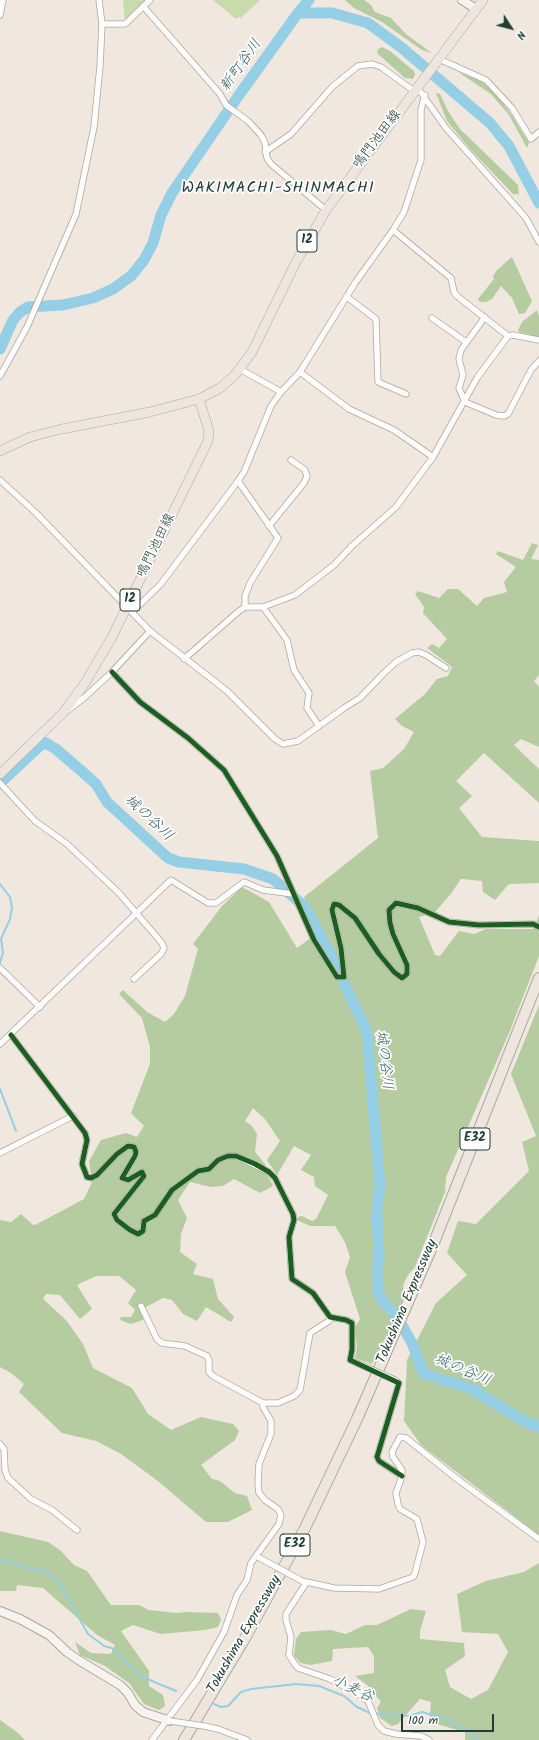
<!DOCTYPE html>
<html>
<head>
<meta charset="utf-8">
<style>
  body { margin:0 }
  #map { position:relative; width:539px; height:1740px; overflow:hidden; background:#f0e8de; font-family:Kalam,sans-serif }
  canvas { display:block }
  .north { position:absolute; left:491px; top:8px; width:40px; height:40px; -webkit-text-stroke:3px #fff; paint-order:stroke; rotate:126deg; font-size:11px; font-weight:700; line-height:16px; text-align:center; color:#1f3d34 }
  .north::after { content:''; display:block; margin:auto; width:14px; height:18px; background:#1f3d34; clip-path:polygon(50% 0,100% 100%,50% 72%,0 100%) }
  .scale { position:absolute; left:401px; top:1714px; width:93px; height:18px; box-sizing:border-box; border:2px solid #1f3d34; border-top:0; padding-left:5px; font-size:12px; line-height:14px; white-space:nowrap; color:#1f3d34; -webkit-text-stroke:3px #fff; paint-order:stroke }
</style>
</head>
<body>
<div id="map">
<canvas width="539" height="1740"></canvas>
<div class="north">N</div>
<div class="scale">100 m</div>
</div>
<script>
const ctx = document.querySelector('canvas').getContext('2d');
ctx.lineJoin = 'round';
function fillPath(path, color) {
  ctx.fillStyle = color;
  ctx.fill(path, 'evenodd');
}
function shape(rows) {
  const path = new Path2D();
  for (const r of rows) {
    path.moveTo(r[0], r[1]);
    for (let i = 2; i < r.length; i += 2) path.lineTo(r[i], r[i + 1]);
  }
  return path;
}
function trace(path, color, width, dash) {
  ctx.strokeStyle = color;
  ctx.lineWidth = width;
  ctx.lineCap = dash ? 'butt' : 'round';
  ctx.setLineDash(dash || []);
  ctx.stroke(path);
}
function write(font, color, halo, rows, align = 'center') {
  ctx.font = font + ' Kalam,"Klee One",sans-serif';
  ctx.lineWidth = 3.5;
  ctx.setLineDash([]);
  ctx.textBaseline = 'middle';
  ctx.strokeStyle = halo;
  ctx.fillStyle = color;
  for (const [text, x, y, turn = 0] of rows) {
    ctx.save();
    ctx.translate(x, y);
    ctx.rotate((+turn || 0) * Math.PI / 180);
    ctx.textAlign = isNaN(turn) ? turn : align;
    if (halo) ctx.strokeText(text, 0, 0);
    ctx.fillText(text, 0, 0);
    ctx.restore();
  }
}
fillPath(shape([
  [123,0,146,0,125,21],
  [213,0,260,0,241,18,238,17,236,19]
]), '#c7dcaa');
fillPath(shape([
  [345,0,364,0,371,5,375,12,391,18,407,35,432,53,422,50,382,22,354,8],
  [382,47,390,51,414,71,415,75,413,79,405,78,377,53,378,49],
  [458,72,481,81,495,93,511,114,529,143,527,148,509,115,491,94],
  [436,93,440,94,448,111,460,129,518,185,519,194,513,194,470,149,447,121],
  [512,257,532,301,525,313,519,314,512,298,501,286,492,299,486,302,480,302,478,299,494,279,493,276,497,270],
  [537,310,539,316,539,337,519,332,518,330,522,322],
  [532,543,538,545,531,559,539,560,539,675,534,681,539,687,539,747,521,739,514,745,539,769,539,803,484,753,456,781,472,796,459,808,482,837,539,841,539,883,509,884,495,900,483,892,482,881,461,879,450,895,435,912,419,917,435,955,440,956,459,931,474,934,486,929,534,929,539,915,539,956,509,1033,446,1177,445,1192,415,1267,408,1275,403,1285,404,1294,395,1319,372,1364,355,1358,357,1347,355,1328,360,1319,345,1272,350,1257,345,1242,335,1226,310,1226,297,1220,298,1217,302,1216,312,1221,316,1219,328,1195,315,1186,314,1177,301,1170,311,1155,294,1146,277,1175,267,1160,280,1141,265,1119,253,1108,245,1121,251,1125,257,1134,255,1152,265,1164,267,1174,273,1186,260,1193,234,1179,223,1186,211,1187,190,1182,178,1200,187,1218,181,1234,180,1252,197,1264,193,1274,213,1279,218,1299,234,1317,231,1322,206,1307,197,1321,183,1314,172,1300,163,1298,146,1307,143,1320,131,1324,120,1320,121,1317,131,1317,135,1310,128,1303,136,1290,119,1276,96,1276,77,1285,92,1309,80,1319,60,1295,46,1294,43,1299,66,1320,74,1331,83,1344,93,1368,132,1388,148,1414,171,1430,201,1417,233,1424,239,1431,235,1440,201,1465,212,1479,220,1481,235,1493,247,1496,252,1510,228,1522,206,1522,158,1481,121,1454,96,1441,62,1433,19,1392,24,1384,11,1373,0,1367,0,1220,11,1222,21,1214,33,1225,37,1224,84,1199,92,1182,89,1161,101,1140,126,1133,137,1137,144,1126,131,1113,150,1064,150,1047,142,1018,119,994,123,990,147,1012,165,1022,174,1014,185,996,198,949,193,944,222,906,242,887,269,902,297,948,320,931,304,897,378,838,370,771,383,768,404,749,414,732,402,726,395,719,425,694,437,679,448,676,452,667,427,648,432,644,439,648,447,639,423,613,424,607,415,594,418,591,439,598,448,589,458,589,477,606,484,598,507,592,504,582,516,567,496,554,498,551,523,560],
  [539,1005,539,1535,421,1445,404,1421,407,1360,436,1303,467,1275,447,1253,458,1221,476,1224,529,1171,522,1142,536,1136,511,1074],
  [0,1531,48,1542,61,1551,74,1565,87,1571,111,1605,139,1605,149,1610,176,1613,186,1612,218,1613,221,1620,218,1627,205,1630,161,1634,133,1625,121,1631,149,1671,149,1686,163,1695,165,1706,159,1710,144,1704,129,1683,105,1666,80,1655,75,1642,91,1653,111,1654,115,1645,97,1635,43,1588,17,1585,16,1591,0,1591],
  [539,1563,539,1740,465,1740,465,1732,429,1722,431,1702,420,1699,398,1724,392,1726,380,1718,377,1708,381,1702,367,1685,355,1676,374,1673,374,1656,368,1647,333,1649,332,1661,310,1665,301,1663,294,1656,296,1639,301,1632,331,1630,346,1634,365,1625,377,1625,411,1609,426,1611,420,1631,420,1639,464,1643,465,1656,445,1670,450,1687,471,1699,488,1690,508,1652,498,1634,462,1632,457,1594,486,1581,524,1572],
  [0,1720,18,1733,25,1740,0,1740]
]), '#b5cba0');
trace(shape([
  [0,884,10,897,12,907,10,919,1,939,3,953,0,963],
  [0,1089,16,1131],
  [0,1560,15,1563,24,1567,49,1573,57,1579,88,1634,104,1646,112,1648,133,1669,145,1678,176,1691],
  [214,1704,221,1707,228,1706,241,1692,251,1689,296,1684,319,1686,344,1696,357,1707,370,1713,409,1716,422,1712,443,1718,463,1728,478,1740]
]), '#94cfe6', 2);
trace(shape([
  [298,13,332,13,368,23,402,48,490,123,509,146,539,203],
  [0,349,13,320,20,312,28,307,63,305,93,298,113,289,131,276,144,260,153,243,161,215,172,193,239,95,298,13,309,0],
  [0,783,44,742,56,749,86,775,96,784,107,802,168,858,179,862,244,869,273,879,305,907,335,963,367,1032,380,1185,377,1212,379,1255,377,1273,378,1290,381,1299,396,1315,412,1343,424,1374,470,1388,526,1422,539,1427]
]), '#94cfe6', 11);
const street = shape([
  [143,6,220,94,226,105,248,121,261,135,265,143,267,158,271,164,326,210],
  [0,15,3,0],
  [102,24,125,24,150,0],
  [439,59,486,80,512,108,531,139,539,132],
  [417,87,446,128,526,218,539,242],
  [265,152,291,134,333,86,358,66,372,64,381,67,414,91],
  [393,230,451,278,454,292,457,296,508,336],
  [347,297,376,319,378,382,406,394],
  [485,317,461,350,459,359,463,375,459,388,465,402,496,415,504,416,508,414,531,370,539,361],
  [432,318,466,342],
  [240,369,281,392],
  [300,372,349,409,394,430,433,457],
  [0,376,27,327,76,214,94,127,100,66,102,24,99,0],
  [0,480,36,513,150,631,227,691,275,739,283,744,298,741,344,708,360,698,383,674,396,662,412,653,419,652,426,655,446,668],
  [238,481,278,538,250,583,245,596,245,607],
  [269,526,304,483,307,476,305,470,291,460],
  [263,607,287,640,294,670,309,693,307,708,319,726],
  [132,612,160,585,238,481,244,472,271,406,281,392,300,372,355,283,393,230,404,212,421,160,421,109,425,95],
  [184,659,239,611,245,607,263,607,295,595,334,565,352,546,396,507,433,457,477,378,508,336,513,335,539,340],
  [112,672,140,702,188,738,224,770,277,856,314,940,337,977,344,977,341,948,332,910,334,904,339,905,355,918,379,954,394,972,402,978,407,974,407,965,393,934,390,923,389,910,396,903,418,908,449,922,479,925,533,924,539,927],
  [67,711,85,697,112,672,150,631],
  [0,783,35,821,67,844,119,893,162,943,164,948,161,954,134,979],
  [0,968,40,1007],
  [11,1035,85,1133,87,1140,82,1164,87,1177,91,1178,97,1175,117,1154,128,1146,134,1147,136,1152,135,1156,122,1178,128,1180,142,1172,144,1176,114,1214,117,1220,130,1230,138,1234,143,1231,144,1221,155,1215,172,1190,198,1171,209,1169,218,1160,228,1156,236,1156,269,1172,275,1178,293,1214,294,1220,289,1237,292,1279,313,1293,330,1317,346,1320,352,1323,352,1350,350,1360,357,1363],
  [0,1044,171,880,208,903,216,903,244,882,263,890,293,894],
  [0,1153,73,1116],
  [141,1306,157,1339,162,1343,185,1346,207,1356,209,1360,209,1372,213,1376,263,1403,278,1403,294,1396,300,1390,310,1333,329,1321,330,1317],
  [395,1380,399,1383,377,1457,379,1461,402,1476],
  [0,1444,4,1449,5,1470,8,1478,31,1499,52,1510,77,1530],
  [302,1581,334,1588,379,1589,413,1577,415,1573,423,1542,417,1519,400,1509,398,1504,396,1493,402,1476,402,1470,393,1457,392,1452,400,1437,406,1438,457,1479,539,1539],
  [306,1583,286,1614,286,1620,291,1637,289,1655,294,1663,298,1668,330,1679,357,1693,368,1701,378,1725,384,1731,396,1734,421,1736,429,1740],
  [204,1726,218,1729,247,1740],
  [152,1740,197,1680,224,1632,237,1595,247,1580,251,1563,279,1524,281,1515,278,1509,265,1500,259,1493,258,1484,259,1464,271,1434,271,1421,263,1407,263,1403]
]);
const secondary = shape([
  [462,0,476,9],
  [0,1611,20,1619,49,1635,67,1652,80,1661,120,1685,128,1693,135,1705,143,1712,170,1721]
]);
const primary = shape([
  [0,451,30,437,62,429,150,412,199,399,220,388,235,375,252,352,295,264,326,210,483,0],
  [0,774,63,713,85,683,112,637,208,441,209,431,199,399]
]);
const highway = shape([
  [184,1740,244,1640,305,1528,357,1419,433,1245,539,978]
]);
trace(street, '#aaa8a2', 7);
trace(secondary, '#aaa8a2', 10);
trace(primary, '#aaa8a2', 10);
trace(highway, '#aaa8a2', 12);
trace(street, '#fdfcfa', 5.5);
trace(secondary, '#f7f3ef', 8);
trace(primary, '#eee6de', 9);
trace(highway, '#eee6de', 10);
const streetBridge = shape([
  [357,1363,395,1380],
  [258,1557,302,1581],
  [170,1721,204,1726]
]);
trace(streetBridge, '#aaa8a2', 7, []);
trace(streetBridge, '#fdfcfa', 5.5);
trace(shape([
  [112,672,140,702,188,738,224,770,277,856,314,940,337,977,344,977,341,948,332,910,334,904,339,905,355,918,379,954,394,972,402,978,407,974,407,965,393,934,390,923,389,910,396,903,418,908,449,922,479,925,533,924,539,927],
  [11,1035,85,1133,87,1140,82,1164,87,1177,91,1178,97,1175,117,1154,128,1146,134,1147,136,1152,135,1156,122,1178,128,1180,142,1172,144,1176,114,1214,117,1220,130,1230,138,1234,143,1231,144,1221,155,1215,172,1190,198,1171,209,1169,218,1160,228,1156,236,1156,255,1164,269,1172,275,1178,293,1214,294,1220,289,1237,292,1279,313,1293,330,1317,346,1320,352,1323,352,1350,350,1360,399,1383,377,1457,379,1461,402,1476]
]), '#1b5e20', 5);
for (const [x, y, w] of [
  [307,241,20],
  [130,600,20],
  [475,1139,30],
  [295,1545,30]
]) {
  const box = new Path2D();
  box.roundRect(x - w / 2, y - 11, w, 22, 3);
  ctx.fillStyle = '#fff';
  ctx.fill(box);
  trace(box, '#1f3d34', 1);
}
write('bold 13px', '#1f3d34', null, [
  ["12",307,241],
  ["12",130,600],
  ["E32",475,1139],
  ["E32",295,1545]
]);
write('14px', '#1f3d34', '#fff', [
  ["鳴門池田線",378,140,-53],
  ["鳴門池田線",157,546,-64],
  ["Tokushima Expressway",408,1302,-67],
  ["Tokushima Expressway",245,1635,-60]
]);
write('italic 15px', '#325f62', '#fff', [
  ["新町谷川",242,66,-55],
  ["城の谷川",148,819,43],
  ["城の谷川",383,1060,83],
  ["城の谷川",462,1371,23],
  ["小麦谷",352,1690,26]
]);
ctx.letterSpacing = '1px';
write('16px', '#1f3d34', '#fff', [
  ["WAKIMACHI-SHINMACHI",278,189]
]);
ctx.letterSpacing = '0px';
</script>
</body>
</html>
